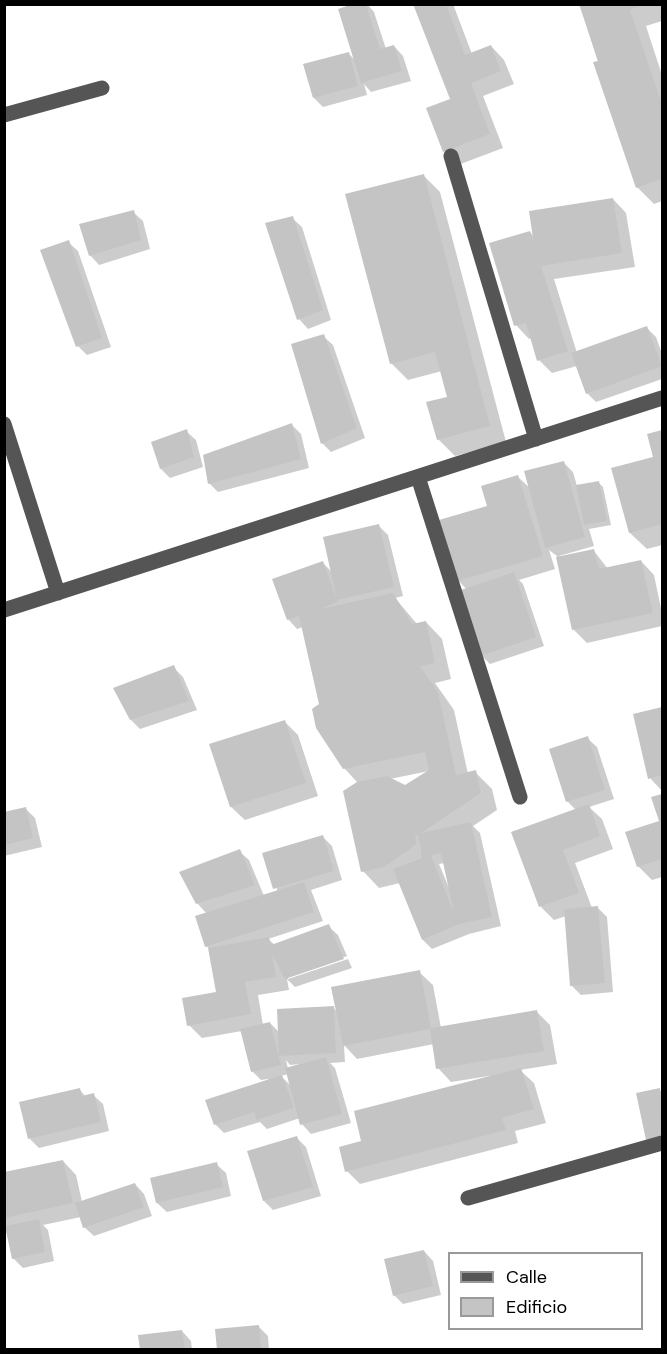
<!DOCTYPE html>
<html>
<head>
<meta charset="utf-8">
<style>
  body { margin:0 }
  #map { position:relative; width:667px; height:1354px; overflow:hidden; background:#fff; font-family:"DM Sans",sans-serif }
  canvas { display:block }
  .frame { position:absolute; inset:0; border:6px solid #000; pointer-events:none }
  .legend { position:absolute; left:448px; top:1252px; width:195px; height:78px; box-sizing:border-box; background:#fff; border:2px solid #999; margin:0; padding:8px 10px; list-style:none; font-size:18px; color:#000 }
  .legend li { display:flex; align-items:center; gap:12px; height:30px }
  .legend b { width:30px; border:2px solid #999 }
</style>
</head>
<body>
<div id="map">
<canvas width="667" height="1354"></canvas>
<div class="frame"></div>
<ul class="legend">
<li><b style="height:8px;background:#555"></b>Calle</li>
<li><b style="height:16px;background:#c4c4c4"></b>Edificio</li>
</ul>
</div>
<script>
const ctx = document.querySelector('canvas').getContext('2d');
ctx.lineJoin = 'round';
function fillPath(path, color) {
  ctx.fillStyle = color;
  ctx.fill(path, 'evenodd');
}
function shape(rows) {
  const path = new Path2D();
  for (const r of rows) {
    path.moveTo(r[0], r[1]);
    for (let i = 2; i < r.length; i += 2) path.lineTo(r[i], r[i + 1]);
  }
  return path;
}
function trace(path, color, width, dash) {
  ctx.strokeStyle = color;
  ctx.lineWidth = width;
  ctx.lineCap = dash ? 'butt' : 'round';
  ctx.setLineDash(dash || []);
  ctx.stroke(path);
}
fillPath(shape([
  [358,4,367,4,374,12,386,49,394,46,403,56,411,81,371,92,364,84,367,95,323,107,314,98,348,53,355,60],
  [415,4,453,4,472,54,491,46,504,60,514,84,483,96,503,148,458,165,444,151,452,100],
  [580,4,662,4,662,21,646,26,662,75,662,201,654,204,637,187],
  [423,175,440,192,506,442,455,456,438,439,449,398,442,371,408,380,391,363],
  [613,199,626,213,635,267,554,279,577,353,647,328,656,337,662,354,662,379,596,402,587,393,577,366,552,373,539,360,532,338,529,339,516,325,530,232,535,238],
  [133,212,143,221,150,249,99,265,90,255],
  [292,218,302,227,331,320,308,329,299,319,267,224],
  [68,242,78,251,111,347,87,355,78,346],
  [323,336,333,345,365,438,331,452,322,443],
  [292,425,301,434,309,468,218,492,209,483],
  [186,431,196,440,203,467,170,478,161,469,153,443],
  [662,432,662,545,647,549,630,533,613,469,655,458,648,435],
  [563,462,573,472,577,486,598,482,603,487,611,525,589,529,594,546,559,556,559,558,594,551,608,569,641,561,654,575,662,613,662,626,587,643,573,629,557,556,549,550,555,569,519,580,523,584,544,646,490,664,481,655,467,590,458,580,489,507,518,477,531,489],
  [379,526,388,535,403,596,395,598,417,624,426,622,442,639,451,679,435,683,454,710,468,774,475,772,492,789,497,810,473,826,480,833,501,926,469,934,432,949,423,940,400,883,379,888,363,871,358,783,344,768,320,705,303,627,297,629,288,619,323,563,332,572],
  [429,771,405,787,390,779],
  [445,863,449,888,439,864],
  [173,667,183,677,197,710,140,729,131,720],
  [662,709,662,791,650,778,635,716],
  [284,721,298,735,318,796,245,820,231,807,211,745],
  [587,738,597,747,614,799,589,807,602,819,613,849,575,863,592,908,597,907,607,917,613,992,581,995,572,986,566,916,554,920,541,907,513,833,576,810,567,801],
  [662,795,662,879,662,877,652,880,638,866,661,822,653,798],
  [26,809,35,818,42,847,4,856,4,814],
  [323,837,332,846,342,880,311,890,323,921,268,939,275,945,328,926,338,935,347,956,288,976,288,979,348,959,352,968,295,987,287,979,289,990,258,995,263,1025,270,1023,280,1033,333,1007,337,1012,419,972,433,985,441,1028,537,1012,550,1025,557,1064,520,1070,534,1083,546,1123,515,1131,518,1143,360,1184,347,1171,363,1142,489,1078,489,1076,451,1082,438,1068,434,1044,357,1059,344,1045,345,1062,330,1063,335,1068,351,1123,311,1134,302,1124,300,1118,267,1129,260,1122,224,1133,215,1124,269,1081,268,1079,261,1080,252,1071,242,1031,202,1038,189,1025,218,993,210,949,206,946,207,914,197,903,239,851,249,860,264,896,278,892,264,854],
  [286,1060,290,1065,300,1064,288,1069],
  [288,1074,291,1086,281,1076],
  [79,1089,86,1097,93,1095,103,1104,109,1131,39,1148,30,1139],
  [659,1089,662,1092,662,1147],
  [297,1138,306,1147,321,1196,273,1210,264,1201],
  [63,1161,76,1175,82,1202,135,1184,144,1194,152,1216,94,1236,84,1227,81,1217,43,1225,48,1230,54,1261,23,1268,13,1258,8,1233,4,1233,4,1174],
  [216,1164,226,1173,231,1196,167,1212,157,1203,152,1179],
  [424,1251,433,1261,441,1295,403,1304,394,1295],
  [259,1327,268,1336,269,1350,219,1350],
  [182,1331,191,1341,192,1350,141,1350]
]), '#0003');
fillPath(shape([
  [353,4,366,4,380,49,394,45,402,71,361,83,338,9],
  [413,4,446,4,465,55,491,45,501,71,471,83,490,134,443,152,426,108,450,99],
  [579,4,644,4,630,10,662,104,662,179,636,188,593,62,598,61],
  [349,52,358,86,313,98,303,64],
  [424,174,490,426,437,440,426,402,447,397,435,352,390,364,345,194],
  [613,198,622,253,541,266,568,351,537,361,526,323,514,326,489,243,530,231,534,245,529,211],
  [134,210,141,240,89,256,79,224],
  [293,216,323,310,297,320,265,223],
  [69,240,102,338,76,347,40,250],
  [647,326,662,366,586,394,571,353],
  [324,334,357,428,321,444,291,344],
  [292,423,301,459,208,484,203,455],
  [187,429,194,457,160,469,151,442],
  [662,430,662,524,629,533,611,468,653,457,647,434],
  [564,461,585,537,545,548,524,471],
  [518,475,543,556,457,581,439,520,487,506,481,486],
  [599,481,607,521,584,525,576,485],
  [379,524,394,587,337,600,323,537],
  [594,549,599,569,641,560,653,613,572,630,556,557],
  [323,561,338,602,320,609,393,593,412,624,426,621,435,663,420,666,438,692,456,775,476,770,481,793,421,833,471,822,492,917,459,924,422,940,393,869,422,858,418,835,415,836,417,844,384,867,361,872,343,791,357,782,387,776,405,785,429,770,425,752,343,769,316,728,312,709,319,704,299,616,287,620,272,579],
  [441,853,454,913,431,855],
  [514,572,536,637,480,656,458,591],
  [174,665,189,701,130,720,113,688],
  [662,707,662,775,648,779,633,714],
  [285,720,306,783,230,807,209,744],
  [588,736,605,790,566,802,549,749],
  [662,794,662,859,637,867,625,832,659,821,651,797],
  [589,804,600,836,563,850,579,893,539,907,511,832],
  [26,807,33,838,4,845,4,812],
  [323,835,334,871,273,889,262,853],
  [240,849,255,885,196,904,179,872],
  [304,882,314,912,205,947,195,916],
  [598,906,605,983,570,986,564,909],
  [329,924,344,959,285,979,272,954,276,977,245,982,251,1014,187,1026,182,998,216,992,208,948,269,937,271,945],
  [420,970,431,1028,537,1010,544,1051,436,1069,430,1029,343,1046,331,987],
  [334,1006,336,1053,279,1056,277,1009],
  [270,1022,281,1065,251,1072,240,1029],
  [326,1057,342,1114,300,1125,285,1068],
  [521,1068,534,1109,502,1118,506,1130,345,1172,339,1147,361,1141,354,1111],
  [282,1075,294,1108,257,1120,254,1112,214,1125,205,1100],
  [80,1088,82,1096,94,1093,101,1122,28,1139,19,1102],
  [660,1088,662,1136,646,1140,636,1093],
  [297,1136,313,1187,263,1201,247,1151],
  [63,1160,73,1203,4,1218,4,1172],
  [217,1162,223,1187,156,1203,150,1178],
  [135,1183,144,1207,83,1228,75,1203],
  [39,1219,45,1252,12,1259,5,1226],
  [424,1250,433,1286,393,1296,384,1259],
  [259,1325,261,1350,217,1350,215,1329],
  [182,1330,185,1350,140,1350,138,1335]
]), '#c4c4c4');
trace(shape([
  [4,115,102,88],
  [451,156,536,439],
  [4,424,58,593],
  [418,477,520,797],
  [4,610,662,398],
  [468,1198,662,1143]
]), '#555', 15);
</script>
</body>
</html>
